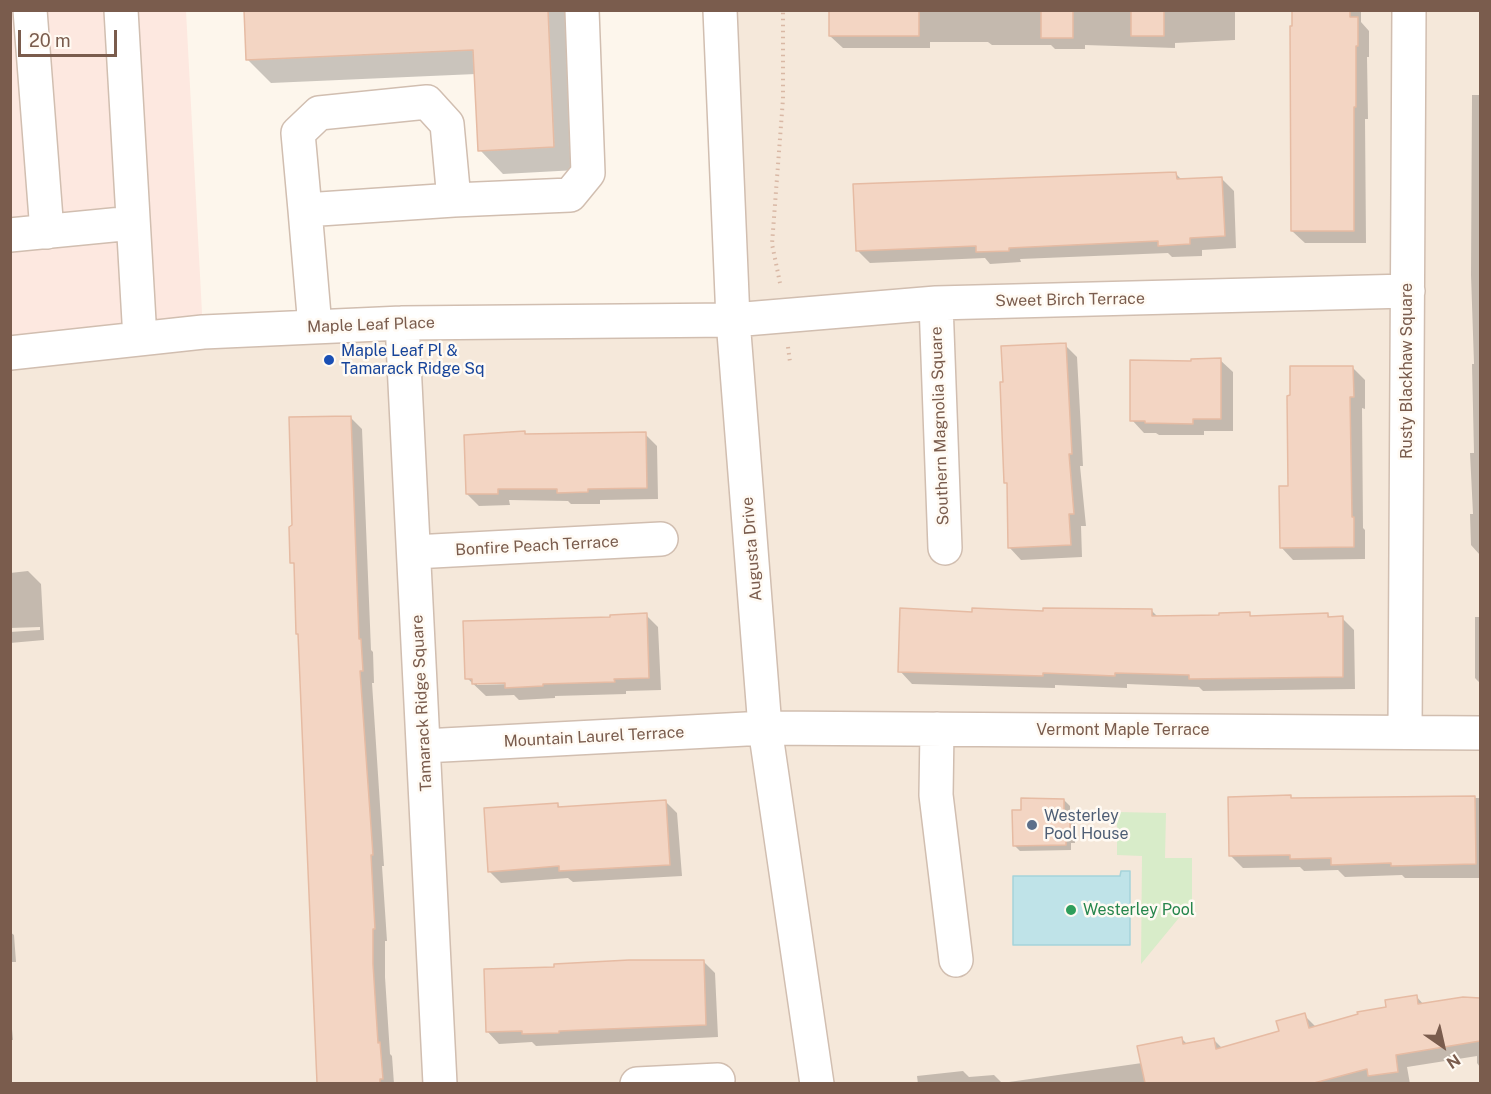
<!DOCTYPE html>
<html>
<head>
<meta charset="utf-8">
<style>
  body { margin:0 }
  #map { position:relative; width:1491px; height:1094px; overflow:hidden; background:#fdf6ec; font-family:"Public Sans",sans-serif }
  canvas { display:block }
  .frame { position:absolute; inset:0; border:12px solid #7a5c4d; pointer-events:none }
  .north { position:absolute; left:1413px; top:1016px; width:60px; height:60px; -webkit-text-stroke:4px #fffaf3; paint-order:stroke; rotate:146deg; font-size:16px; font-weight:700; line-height:24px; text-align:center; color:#7a5c4d }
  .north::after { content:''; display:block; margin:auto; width:21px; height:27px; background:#7a5c4d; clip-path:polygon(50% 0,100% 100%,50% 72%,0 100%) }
  .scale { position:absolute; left:18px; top:30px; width:99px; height:27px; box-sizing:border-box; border:3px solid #7a5c4d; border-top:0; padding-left:8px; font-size:18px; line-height:21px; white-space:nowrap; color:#7a5c4d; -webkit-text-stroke:4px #fffaf3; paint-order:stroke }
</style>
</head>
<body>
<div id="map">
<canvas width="1491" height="1094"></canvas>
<div class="frame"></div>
<div class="north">N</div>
<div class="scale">20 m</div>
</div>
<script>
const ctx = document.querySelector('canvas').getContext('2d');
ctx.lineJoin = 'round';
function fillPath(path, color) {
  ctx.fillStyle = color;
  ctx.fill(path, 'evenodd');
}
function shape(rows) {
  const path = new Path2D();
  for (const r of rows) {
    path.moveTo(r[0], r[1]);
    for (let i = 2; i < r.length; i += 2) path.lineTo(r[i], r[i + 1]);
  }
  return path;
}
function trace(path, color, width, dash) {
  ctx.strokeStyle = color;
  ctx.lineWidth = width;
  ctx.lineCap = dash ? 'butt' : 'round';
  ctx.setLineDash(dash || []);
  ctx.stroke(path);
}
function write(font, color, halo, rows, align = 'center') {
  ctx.font = font + ' "Public Sans",sans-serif';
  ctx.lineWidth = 5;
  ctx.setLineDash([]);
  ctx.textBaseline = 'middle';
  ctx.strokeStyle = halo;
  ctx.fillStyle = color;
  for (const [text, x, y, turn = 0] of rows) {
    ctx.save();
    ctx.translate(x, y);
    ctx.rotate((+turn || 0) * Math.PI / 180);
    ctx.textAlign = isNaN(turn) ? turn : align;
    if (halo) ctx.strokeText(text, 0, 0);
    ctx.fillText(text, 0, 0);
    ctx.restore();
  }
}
fillPath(shape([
  [720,11,1480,11,1480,1083,11,1083,10,353,733,320]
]), '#f5e8da');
fillPath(shape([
  [10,11,186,11,203,332,11,353]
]), '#fde8e0');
fillPath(shape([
  [1117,812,1166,813,1165,858,1192,858,1192,902,1141,964,1142,856,1117,855]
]), '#d8ecc9');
const water = shape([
  [1121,871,1130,871,1130,945,1013,945,1013,876,1120,876,1121,871]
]);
fillPath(water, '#bfe3e8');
trace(water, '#a5d3da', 1.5);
fillPath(shape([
  [245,10,569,10,577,170,503,174,480,150,476,74,271,83,248,60],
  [830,10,1235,10,1235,40,1175,43,1175,48,1085,45,1085,49,1055,49,1051,45,992,45,988,42,930,42,930,48,843,48,830,36],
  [1293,10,1361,10,1361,22,1369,31,1369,57,1367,57,1368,119,1365,119,1366,243,1305,243,1292,231],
  [1472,95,1480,95,1480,555,1471,545,1470,514,1473,514,1470,453,1474,453,1472,364,1474,364,1471,275],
  [1176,174,1183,181,1222,179,1234,191,1236,248,1202,250,1202,256,1172,257,1168,253,1020,259,1021,262,990,264,985,258,870,263,858,251],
  [1065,345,1077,357,1083,466,1080,466,1086,526,1081,526,1082,557,1021,560,1009,547,1009,485,1006,482],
  [1220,360,1233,372,1233,431,1204,431,1204,435,1159,435,1156,433,1144,433,1132,420,1193,362],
  [1353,368,1365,380,1365,409,1362,408,1363,528,1365,530,1365,559,1293,560,1281,547,1289,487],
  [350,417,362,429,371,650,373,652,374,683,372,683,384,866,382,866,387,941,385,941,385,977,390,1054,392,1056,394,1084,318,1084,296,566,292,562],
  [525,433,528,436,645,434,657,446,658,499,600,500,600,504,571,504,568,501,509,500,510,505,479,506,467,494],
  [28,571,41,584,44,640,10,643,10,632,40,630,40,627,10,628,10,573],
  [1152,611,1159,618,1249,614,1252,617,1328,615,1331,618,1342,618,1354,630,1355,689,1203,691,1199,687,1127,684,1127,688,1055,685,1055,688,912,684,900,671,973,614],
  [646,615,658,627,661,690,626,691,626,694,555,696,555,698,519,700,514,695,486,696,467,678,612,619],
  [513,681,513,684,477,685,477,682],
  [1475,617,1480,617,1480,683,1475,678],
  [1229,798,1480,798,1480,878,1405,878,1402,875,1345,877,1338,870,1304,871,1300,867,1243,868,1230,855],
  [1064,800,1070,806,1070,814,1075,819,1075,843,1071,843,1071,850,1020,851,1014,845,1022,812],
  [665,801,677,813,682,876,573,882,568,878,501,883,489,871,557,804,561,808],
  [10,932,14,935,16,962,10,962],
  [703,961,715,973,718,1037,536,1046,532,1042,499,1044,487,1031],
  [1416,996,1424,1005,1463,999,1480,1000,1480,1067,1477,1063,1477,1056,1407,1067,1410,1084,918,1084,917,1076,963,1071,969,1077,994,1075,1002,1083,1142,1063,1181,1038,1187,1044,1213,1039,1223,1049,1281,1032,1304,1015,1316,1027,1388,1009],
  [10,1007,13,1040,10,1040]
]), '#0003');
const building = shape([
  [244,10,548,10,554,147,478,151,473,50,246,60,244,10],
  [829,10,919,10,919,36,829,36,829,10],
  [1041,10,1073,10,1073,38,1041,38,1041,10],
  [1131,10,1164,10,1164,36,1131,36,1131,10],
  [1292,10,1350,10,1350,17,1358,17,1358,46,1356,46,1356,107,1354,107,1354,231,1291,231,1290,26,1292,26,1292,10],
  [1176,172,1177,179,1222,177,1225,236,1190,238,1190,244,1158,246,1158,241,1009,248,1009,251,976,252,976,246,856,251,853,184,1176,172],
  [1066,343,1072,454,1069,454,1074,514,1069,514,1071,545,1008,548,1007,483,1004,483,1000,382,1003,382,1001,346,1066,343],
  [1221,358,1221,419,1193,419,1193,424,1145,423,1145,421,1130,421,1130,360,1191,361,1191,359,1221,358],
  [1290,366,1353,366,1354,397,1350,397,1352,517,1354,517,1354,547,1280,548,1279,486,1288,486,1287,396,1290,395,1290,366],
  [351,416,359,639,361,639,363,671,360,671,373,855,371,855,375,929,373,929,373,964,378,1043,380,1042,383,1079,380,1079,380,1083,317,1083,298,634,296,634,294,563,290,563,289,527,292,525,289,417,351,416],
  [525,431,525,434,646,432,647,488,588,489,588,492,557,493,557,489,498,489,498,494,466,494,464,435,525,431],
  [900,608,972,612,972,608,1043,611,1043,608,1152,609,1152,616,1219,615,1219,613,1250,612,1250,616,1328,613,1328,617,1343,616,1343,677,1189,679,1189,675,1115,673,1115,676,1043,673,1043,676,898,672,900,608],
  [647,613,649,678,614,679,615,682,543,684,543,686,505,688,505,683,472,684,472,679,465,679,463,621,610,617,610,615,647,613],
  [1291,795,1291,798,1475,796,1476,864,1391,866,1391,863,1331,865,1331,858,1290,859,1290,855,1229,856,1228,797,1291,795],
  [1021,798,1064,799,1064,811,1070,812,1070,838,1066,838,1066,845,1013,846,1012,810,1021,810,1021,798],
  [666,800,670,865,559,871,559,866,488,872,484,808,558,803,558,807,666,800],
  [629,960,704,960,706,1025,559,1031,559,1033,522,1034,522,1031,486,1032,484,969,554,967,554,964,629,960],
  [1417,995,1418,1004,1463,997,1480,998,1480,1041,1396,1055,1398,1072,1368,1076,1367,1069,1314,1083,1145,1083,1137,1046,1182,1037,1183,1044,1214,1038,1216,1049,1279,1031,1276,1021,1305,1013,1309,1028,1358,1014,1357,1012,1386,1007,1385,1000,1417,995]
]);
fillPath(building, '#f3d5c3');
trace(building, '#e6bba3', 1.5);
const minor = shape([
  [30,10,47,232],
  [121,10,140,339],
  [720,10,733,320,765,728,817,1084],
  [454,200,570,195,588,173,582,10],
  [305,210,454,200,447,124,427,102,319,113,298,133,305,210,315,327],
  [10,235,133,223],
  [936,303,945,548],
  [402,323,440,1084],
  [10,353,203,332,402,323,733,320,936,303,1408,291],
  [414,552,661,539],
  [937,729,936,795,956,960],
  [1405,732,1409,10],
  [424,746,765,728,1480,733],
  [637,1084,718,1080]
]);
trace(minor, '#d1beb0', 36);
trace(shape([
  [780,283,772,244,783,99,783,10],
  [788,347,790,362]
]), '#d9b8a5', 4, [1.5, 4.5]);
trace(minor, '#fff', 33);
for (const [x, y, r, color] of [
  [329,360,6,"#1a4fb4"],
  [1032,825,6,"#5c6f8a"],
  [1071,910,6,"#2e9e5b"]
]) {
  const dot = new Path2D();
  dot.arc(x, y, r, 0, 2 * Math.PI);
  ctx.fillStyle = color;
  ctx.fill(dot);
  trace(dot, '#fffaf3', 2);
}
write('16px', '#7a5c4d', '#fffaf3', [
  ["Sweet Birch Terrace",1070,300,-1],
  ["Maple Leaf Place",371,325,-2],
  ["Rusty Blackhaw Square",1407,371,-90],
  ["Southern Magnolia Square",940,426,-92],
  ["Bonfire Peach Terrace",537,546,-3],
  ["Augusta Drive",752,549,-95],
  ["Tamarack Ridge Square",422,703,-93],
  ["Vermont Maple Terrace",1123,730],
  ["Mountain Laurel Terrace",594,737,-3]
]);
write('16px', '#164399', '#fffaf3', [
  ["Maple Leaf Pl &",341,351],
  ["Tamarack Ridge Sq",341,369]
], 'left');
write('16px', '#4e5e75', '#fffaf3', [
  ["Westerley",1044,816],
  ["Pool House",1044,834]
], 'left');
write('16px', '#27864d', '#fffaf3', [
  ["Westerley Pool",1083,910]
], 'left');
</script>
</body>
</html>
